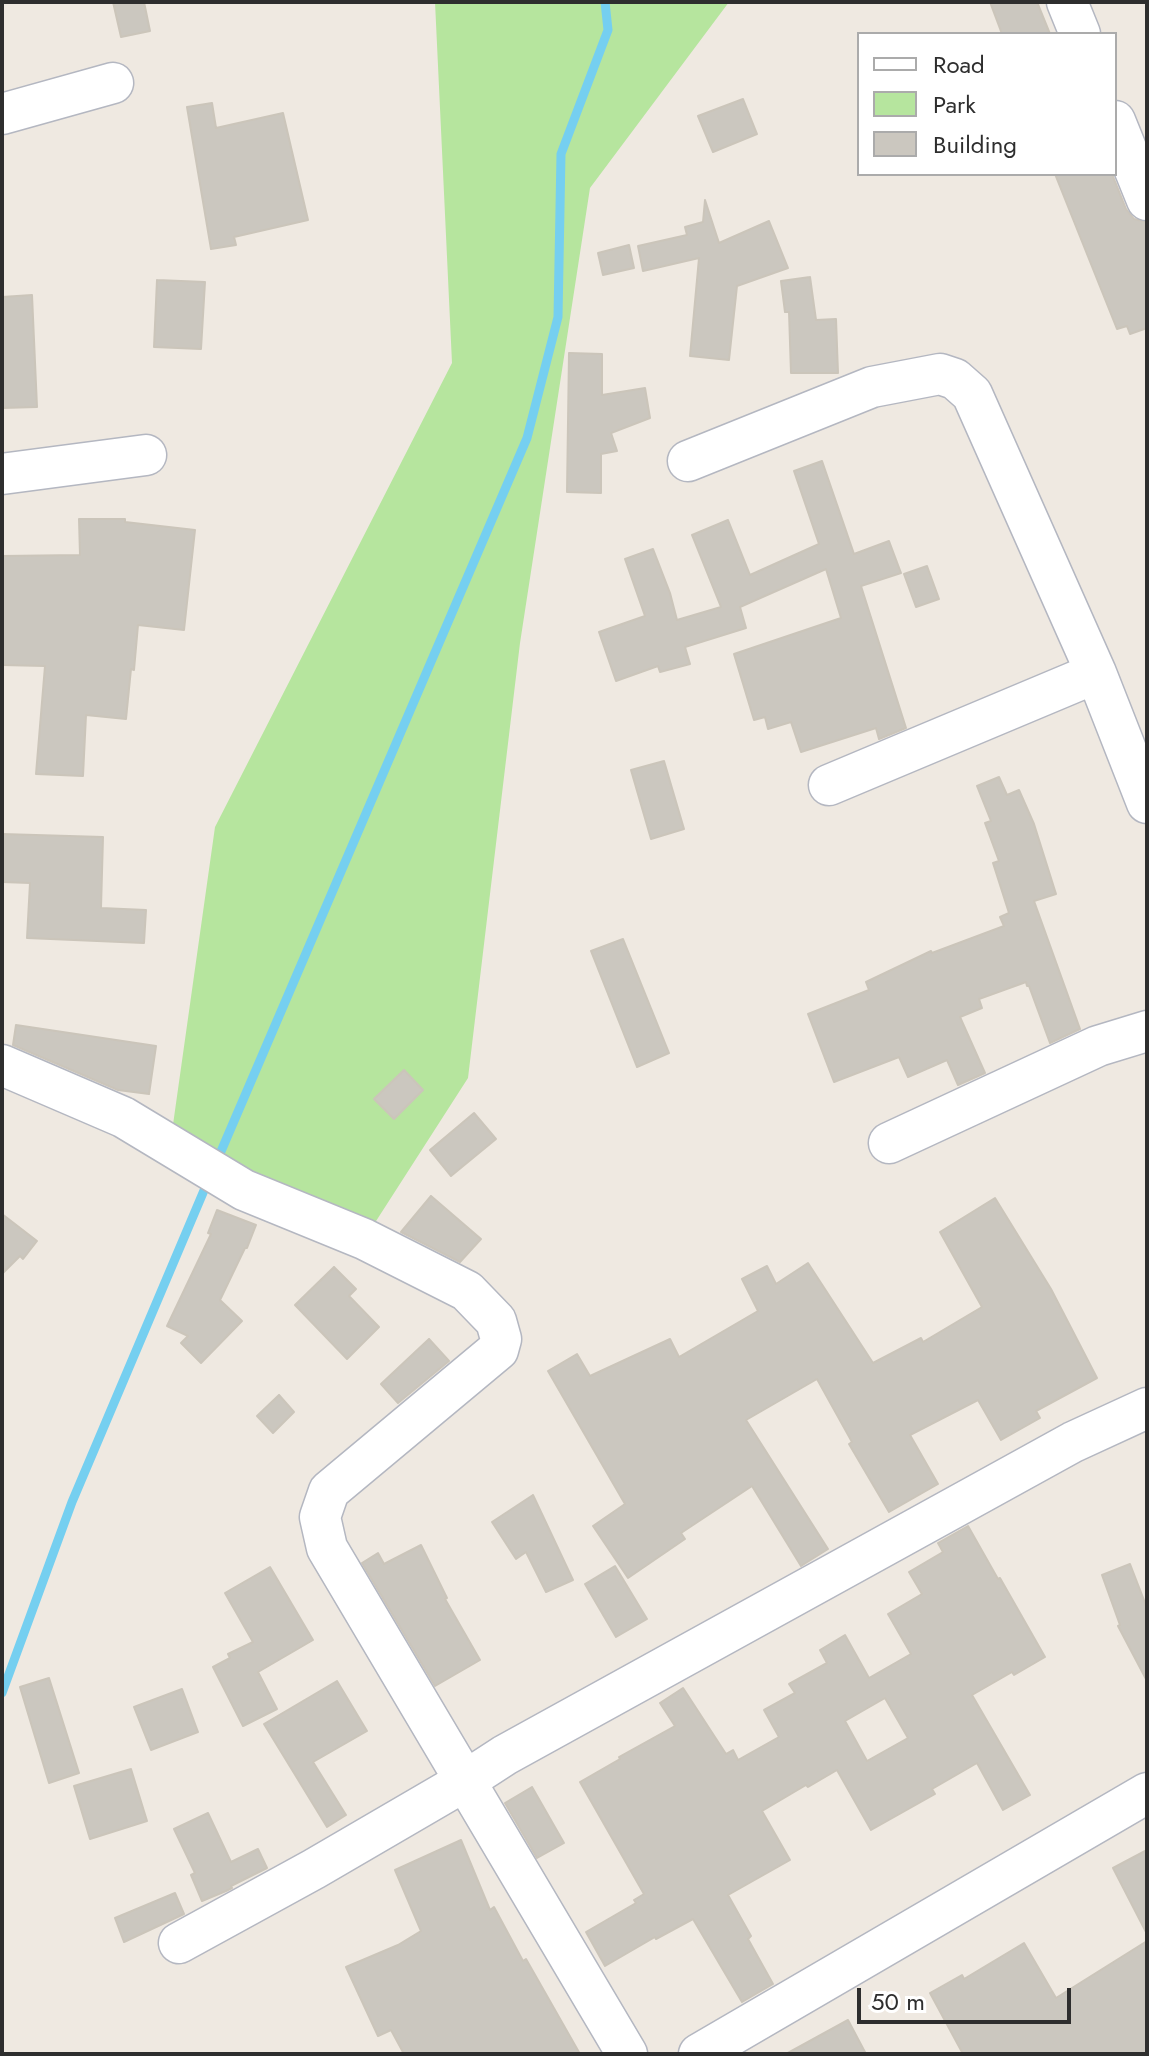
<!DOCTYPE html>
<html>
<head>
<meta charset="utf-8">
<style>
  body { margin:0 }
  #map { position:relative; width:1149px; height:2056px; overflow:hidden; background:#efe9e1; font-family:Jost,sans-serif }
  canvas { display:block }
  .frame { position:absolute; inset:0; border:4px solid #2e2e2e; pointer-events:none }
  .legend { position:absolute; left:857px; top:32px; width:260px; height:144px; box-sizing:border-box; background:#fff; border:2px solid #ababab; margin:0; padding:10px 14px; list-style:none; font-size:24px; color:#2e2e2e }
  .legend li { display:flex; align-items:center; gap:16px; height:40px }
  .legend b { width:40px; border:2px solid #ababab }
  .scale { position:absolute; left:857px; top:1988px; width:214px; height:36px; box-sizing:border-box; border:4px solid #2e2e2e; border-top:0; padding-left:10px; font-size:24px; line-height:28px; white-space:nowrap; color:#2e2e2e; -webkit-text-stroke:6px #fff; paint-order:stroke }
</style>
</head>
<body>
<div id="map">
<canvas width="1149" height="2056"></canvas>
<div class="frame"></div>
<ul class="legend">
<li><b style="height:10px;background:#fff"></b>Road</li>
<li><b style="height:22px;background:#b6e59e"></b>Park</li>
<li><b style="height:22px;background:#cbc7bf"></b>Building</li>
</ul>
<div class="scale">50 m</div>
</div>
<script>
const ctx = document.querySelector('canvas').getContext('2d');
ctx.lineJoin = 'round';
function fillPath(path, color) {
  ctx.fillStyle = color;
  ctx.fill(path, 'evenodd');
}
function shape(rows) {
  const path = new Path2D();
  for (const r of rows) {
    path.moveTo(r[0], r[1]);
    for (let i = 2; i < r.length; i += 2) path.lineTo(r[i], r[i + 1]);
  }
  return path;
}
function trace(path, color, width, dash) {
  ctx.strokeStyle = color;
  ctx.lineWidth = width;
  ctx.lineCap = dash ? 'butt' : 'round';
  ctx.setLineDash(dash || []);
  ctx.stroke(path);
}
fillPath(shape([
  [435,2,729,2,590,188,520,643,468,1078,369,1232,168,1160,215,827,452,363]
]), '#b6e59e');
trace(shape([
  [216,1163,527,438,558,317,561,154,608,30,605,2],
  [2,1693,72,1502,208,1181]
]), '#75cff0', 9);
const building = shape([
  [113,2,144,2,150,31,121,37,113,2],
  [990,2,1037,2,1050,34,1002,34,990,2],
  [743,99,757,134,713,152,698,116,743,99],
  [212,103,216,128,283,113,308,220,234,237,236,245,211,249,187,107,212,103],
  [1055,174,1112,174,1126,209,1134,219,1147,222,1147,328,1130,334,1127,326,1117,329,1055,174],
  [705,200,719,243,769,221,788,268,737,286,729,360,690,356,699,258,643,271,638,246,687,235,685,227,703,222,705,200],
  [629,245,634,268,603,275,598,253,629,245],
  [810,277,816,320,836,319,838,373,791,373,789,312,785,312,781,281,810,277],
  [157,280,205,282,201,349,154,347,157,280],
  [32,295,37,407,2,408,2,297,32,295],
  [569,353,602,354,602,395,645,388,650,418,611,433,617,451,601,454,601,493,567,492,569,353],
  [822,461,854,554,889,541,901,573,861,586,906,728,879,739,876,728,801,752,791,722,768,729,765,717,754,720,734,654,841,618,826,569,740,607,746,628,685,647,690,664,660,672,658,666,616,681,599,632,645,616,625,559,653,549,670,593,677,620,721,607,692,535,728,520,750,575,819,544,794,471,822,461],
  [79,519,125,519,125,522,195,530,184,630,138,625,134,670,131,669,126,719,86,715,83,776,36,774,45,666,2,665,2,556,80,555,79,519],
  [927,566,939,599,916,607,904,574,927,566],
  [664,761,684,829,651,839,631,770,664,761],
  [999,777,1007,795,1019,790,1034,824,1056,894,1034,901,1080,1029,1050,1043,1029,986,1027,986,1026,982,979,999,982,1008,960,1017,985,1073,958,1085,947,1060,908,1077,899,1057,834,1082,808,1014,869,990,866,982,931,951,932,953,1004,926,1000,917,1009,913,993,863,999,861,985,823,991,821,977,786,999,777],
  [2,834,103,837,101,908,146,910,144,943,27,938,30,883,2,882,2,834],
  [623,939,669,1053,637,1067,591,951,623,939],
  [16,1025,156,1046,149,1094,118,1090,13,1045,16,1025],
  [404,1070,423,1090,394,1119,374,1099,404,1070],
  [474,1113,496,1139,451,1176,430,1150,474,1113],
  [431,1196,481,1239,460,1262,401,1232,431,1196],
  [995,1198,1051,1289,1097,1378,1036,1411,1040,1418,1001,1440,978,1400,910,1435,938,1484,889,1512,849,1444,852,1442,817,1379,746,1420,828,1549,801,1566,752,1486,681,1533,685,1539,628,1578,593,1526,625,1504,548,1371,577,1354,590,1376,670,1339,679,1357,758,1311,742,1279,767,1266,776,1284,808,1263,873,1363,921,1338,923,1342,982,1307,940,1232,995,1198],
  [217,1210,256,1225,247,1248,245,1248,220,1300,242,1321,201,1363,181,1343,188,1336,167,1326,211,1234,208,1233,217,1210],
  [2,1214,37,1241,23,1259,20,1256,2,1274,2,1214],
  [334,1267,356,1289,349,1296,379,1327,347,1359,295,1305,334,1267],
  [429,1339,449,1361,398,1403,381,1384,429,1339],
  [279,1395,294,1412,273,1433,257,1416,279,1395],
  [533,1495,573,1580,546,1592,526,1552,516,1559,492,1522,533,1495],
  [968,1526,998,1579,1000,1578,1045,1657,1014,1675,1012,1672,972,1695,1030,1795,1003,1810,977,1763,932,1789,935,1794,871,1830,837,1770,808,1787,806,1785,762,1811,790,1860,728,1895,751,1936,748,1939,773,1984,742,2002,693,1919,656,1939,655,1937,605,1966,586,1932,636,1903,634,1900,644,1894,580,1782,620,1759,619,1757,675,1726,660,1703,683,1688,726,1754,733,1750,738,1760,779,1737,764,1710,795,1693,789,1684,827,1663,820,1650,845,1635,869,1678,911,1654,888,1614,922,1594,909,1572,943,1552,938,1543,968,1526],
  [885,1698,908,1738,867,1761,845,1721,885,1698],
  [421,1545,447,1598,445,1599,480,1660,435,1686,362,1563,378,1553,384,1564,421,1545],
  [1130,1564,1147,1608,1147,1681,1118,1626,1120,1625,1102,1575,1130,1564],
  [615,1566,647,1619,616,1637,585,1584,615,1566],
  [270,1567,313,1640,258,1672,277,1709,243,1726,213,1667,230,1658,228,1654,253,1642,225,1593,270,1567],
  [49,1678,79,1773,49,1783,20,1687,49,1678],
  [337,1681,367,1731,313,1762,346,1815,327,1827,264,1724,337,1681],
  [182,1689,198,1732,151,1750,134,1707,182,1689],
  [131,1769,147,1821,90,1839,74,1786,131,1769],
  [532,1787,564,1843,537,1858,505,1803,532,1787],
  [208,1813,231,1862,258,1849,267,1868,231,1886,232,1888,226,1891,202,1901,191,1875,195,1873,174,1829,208,1813],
  [461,1840,490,1910,494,1907,523,1961,526,1959,580,2054,404,2054,391,2030,378,2036,346,1967,398,1945,421,1931,395,1870,461,1840],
  [1147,1850,1147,1934,1113,1868,1147,1850],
  [175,1893,184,1914,124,1942,115,1918,175,1893],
  [1147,1941,1147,2054,963,2054,930,1993,962,1975,964,1979,1024,1943,1056,1998,1147,1941],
  [848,2020,866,2054,786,2054,848,2020]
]);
fillPath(building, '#cbc7bf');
trace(building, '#cbc5ba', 2);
const minor = shape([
  [1067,2,1080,34],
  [2,114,113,83],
  [1115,121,1147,200],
  [688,461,872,387,940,374,955,379,972,394,1096,673,1147,803],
  [2,474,146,455],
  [829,785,1096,673],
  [2,1065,123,1117,244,1190,364,1239,467,1291,496,1321,501,1339,498,1350,329,1491,320,1517,327,1548,627,2054],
  [889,1143,1098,1046,1147,1031],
  [179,1943,314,1869,465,1781,505,1755,1073,1442,1147,1408],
  [699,2054,1147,1793]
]);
trace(minor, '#b4b7c1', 43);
trace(minor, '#fff', 40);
</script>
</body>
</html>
